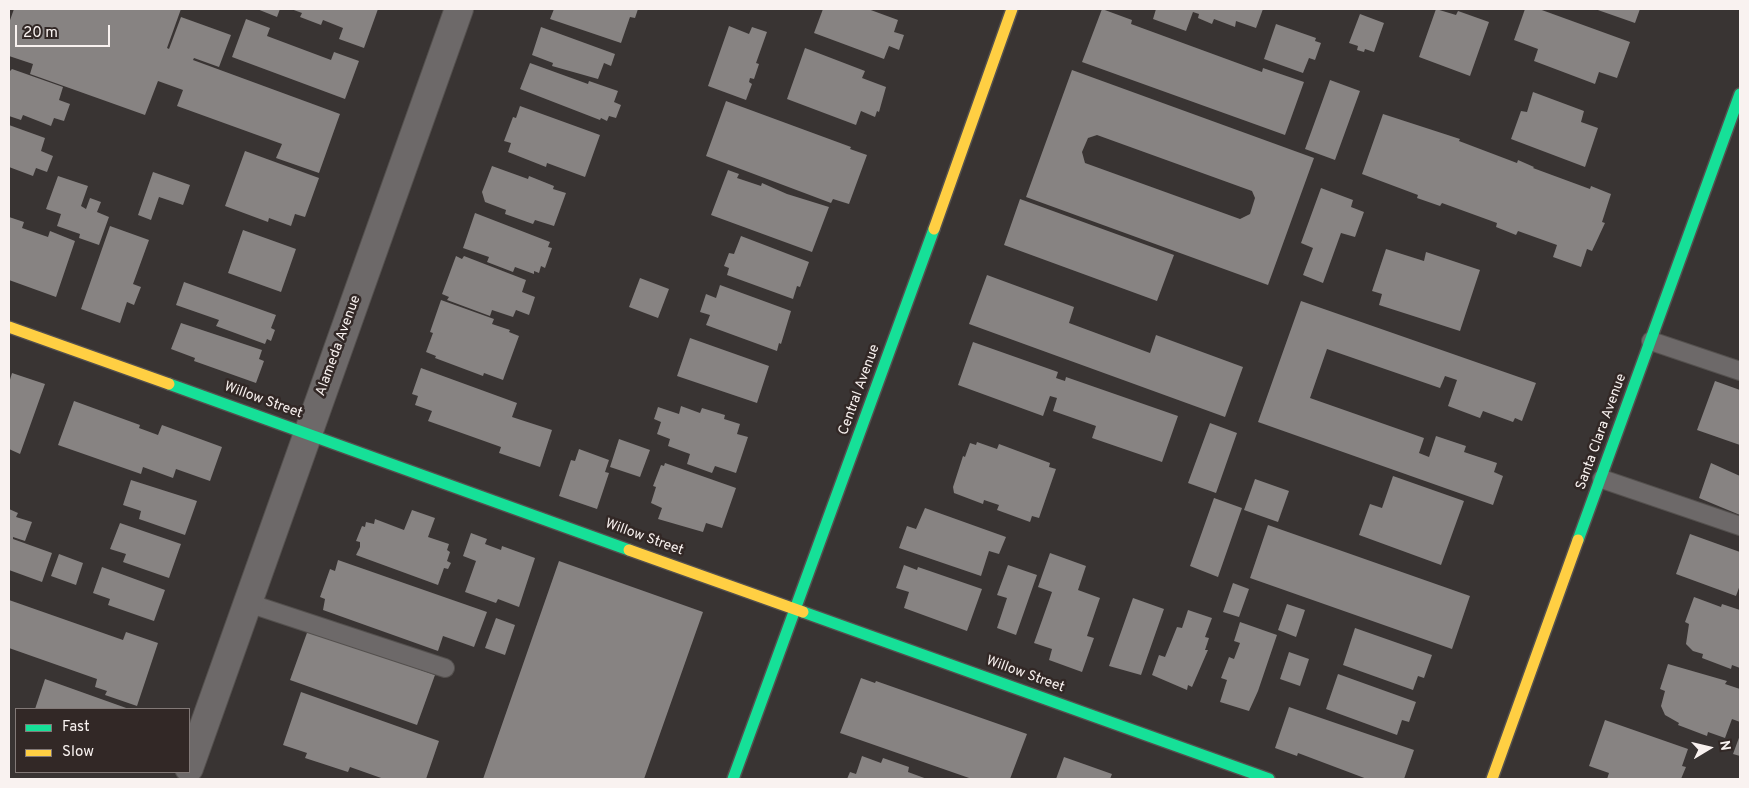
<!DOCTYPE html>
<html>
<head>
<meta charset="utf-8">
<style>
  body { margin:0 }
  #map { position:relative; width:1749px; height:788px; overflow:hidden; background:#393433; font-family:Overpass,sans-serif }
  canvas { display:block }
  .frame { position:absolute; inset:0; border:10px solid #f9f2f0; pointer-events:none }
  .legend { position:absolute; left:15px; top:708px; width:175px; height:65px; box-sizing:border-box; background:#322826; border:1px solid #827977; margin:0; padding:6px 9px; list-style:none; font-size:15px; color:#f9f2f0 }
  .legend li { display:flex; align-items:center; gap:10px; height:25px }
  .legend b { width:25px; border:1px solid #827977 }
  .north { position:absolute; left:1684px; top:723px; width:50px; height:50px; -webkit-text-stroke:4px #322826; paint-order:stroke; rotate:81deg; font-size:14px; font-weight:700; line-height:20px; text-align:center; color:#f9f2f0 }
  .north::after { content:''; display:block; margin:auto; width:18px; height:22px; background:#f9f2f0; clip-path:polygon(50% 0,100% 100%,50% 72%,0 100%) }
  .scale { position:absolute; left:15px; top:25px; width:95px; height:22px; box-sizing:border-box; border:2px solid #f9f2f0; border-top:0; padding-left:6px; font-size:15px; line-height:18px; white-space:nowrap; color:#f9f2f0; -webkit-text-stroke:4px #322826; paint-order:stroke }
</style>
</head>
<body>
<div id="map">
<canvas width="1749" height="788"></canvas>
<div class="frame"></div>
<ul class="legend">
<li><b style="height:6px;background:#16e098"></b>Fast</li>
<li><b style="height:6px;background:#ffcf43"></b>Slow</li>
</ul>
<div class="north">N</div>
<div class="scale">20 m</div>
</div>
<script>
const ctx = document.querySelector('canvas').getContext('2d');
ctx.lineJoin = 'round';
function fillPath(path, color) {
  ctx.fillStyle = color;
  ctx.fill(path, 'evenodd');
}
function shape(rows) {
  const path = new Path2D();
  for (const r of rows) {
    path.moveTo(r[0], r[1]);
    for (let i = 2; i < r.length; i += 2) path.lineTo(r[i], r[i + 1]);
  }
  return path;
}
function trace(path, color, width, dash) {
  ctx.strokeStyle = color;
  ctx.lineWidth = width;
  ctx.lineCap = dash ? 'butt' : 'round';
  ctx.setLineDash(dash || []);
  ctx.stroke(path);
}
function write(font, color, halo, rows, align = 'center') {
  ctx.font = font + ' Overpass,sans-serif';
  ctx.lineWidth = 5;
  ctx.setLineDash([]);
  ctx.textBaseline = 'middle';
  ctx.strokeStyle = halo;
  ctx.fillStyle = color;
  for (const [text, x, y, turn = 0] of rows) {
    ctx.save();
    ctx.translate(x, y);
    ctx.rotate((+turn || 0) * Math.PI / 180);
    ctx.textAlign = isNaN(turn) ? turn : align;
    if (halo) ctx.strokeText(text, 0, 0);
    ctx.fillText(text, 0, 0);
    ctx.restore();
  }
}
fillPath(shape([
  [14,9,181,9,167,48,169,49,181,17,231,35,219,67,194,58,193,60,340,114,319,173,276,158,282,144,177,106,183,90,158,81,145,115,30,74,33,64,9,56,9,23],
  [257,9,280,9,277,17],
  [291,9,378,9,364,48,339,39,343,28,323,20,321,25,300,17,302,13],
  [554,9,638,9,635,18,630,17,621,43,550,19],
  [823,9,868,9,898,20,894,32,904,35,899,50,889,46,884,59,814,33],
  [1102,9,1132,20,1131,24,1262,72,1263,68,1304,82,1285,135,1082,62],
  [1156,9,1263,9,1256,28,1236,21,1235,27,1214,19,1212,24,1198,18,1199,14,1193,12,1186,31,1153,19],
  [1436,9,1456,15,1458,11,1489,22,1470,76,1419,57],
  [1525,9,1539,9,1630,42,1617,78,1599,72,1595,84,1534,61,1538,49,1514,40],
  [1595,9,1640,9,1635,23],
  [1360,14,1384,23,1374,52,1365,49,1364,52,1357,50,1358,46,1349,43],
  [246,19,270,28,267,36,331,60,334,52,359,61,345,99,232,57],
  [1276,24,1316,38,1315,41,1321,43,1315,60,1309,58,1303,73,1264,59],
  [729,26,749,34,752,27,767,32,756,63,759,64,754,79,750,78,749,82,752,84,746,100,708,86],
  [541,27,615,54,611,66,604,63,598,79,552,66,553,63,532,55],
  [805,48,865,71,862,78,886,87,879,112,877,111,875,117,861,111,856,125,787,99],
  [530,63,588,84,589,81,618,91,614,102,621,105,616,118,609,116,607,121,601,118,600,120,520,89],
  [12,69,63,87,59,100,70,104,64,121,54,118,51,126,23,115,21,120,9,116,9,72],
  [1072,70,1314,158,1268,285,1026,197],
  [1097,135,1252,191,1255,198,1250,214,1240,219,1085,163,1082,152,1088,138],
  [1330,80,1360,91,1335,160,1305,149],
  [1533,92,1584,111,1581,122,1598,128,1585,167,1511,139,1521,111,1527,112],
  [726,101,851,147,850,149,867,155,849,204,833,199,831,203,706,156],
  [520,106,600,135,585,177,547,163,546,167,508,152,511,143,504,141,513,117,516,118],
  [1383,114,1460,139,1459,141,1517,163,1518,160,1534,167,1533,168,1590,189,1591,186,1611,194,1602,222,1605,223,1592,251,1587,249,1581,267,1553,257,1557,245,1518,231,1516,235,1496,227,1497,223,1442,203,1440,206,1417,198,1418,195,1362,174],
  [9,125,45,138,41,151,53,156,47,172,36,168,33,176,9,167],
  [245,151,319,178,305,217,295,214,291,226,269,218,268,222,225,206],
  [492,166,528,179,529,176,554,186,553,189,566,193,554,226,535,220,533,224,505,214,506,210,485,202,482,192],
  [728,170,739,174,737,178,761,186,762,183,787,194,829,207,812,252,711,215],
  [153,172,190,185,183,205,159,197,151,220,138,215],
  [58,176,88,186,81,206,86,209,90,198,101,202,97,212,109,217,99,245,79,238,80,234,57,226,61,214,46,209],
  [1321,188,1353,200,1351,207,1364,212,1355,237,1341,233,1323,283,1303,275,1313,248,1301,243],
  [1020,199,1174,255,1157,301,1004,245],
  [475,213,550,242,548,247,552,248,545,268,541,266,539,273,534,271,534,274,515,267,513,272,487,262,489,257,463,248],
  [9,217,24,222,22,228,48,237,50,231,75,241,56,297,9,280],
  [110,226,149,240,133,284,141,287,134,305,127,302,120,323,81,309],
  [243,230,296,249,281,292,228,273],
  [741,236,809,262,800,287,797,286,793,299,727,275,729,268,724,266,729,253,734,254],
  [1386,249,1424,261,1426,252,1480,270,1460,331,1379,305,1382,294,1372,291],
  [456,256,462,259,464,256,526,280,522,292,535,297,529,315,516,310,513,317,492,310,490,316,447,300,449,297,442,294],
  [987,275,1074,307,1069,323,1150,353,1156,335,1243,367,1225,417,969,324],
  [640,278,669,289,658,318,629,307],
  [184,282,276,315,271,328,275,330,271,341,267,339,265,344,216,326,219,320,176,305],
  [720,285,791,311,781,344,779,343,777,351,706,325,710,315,700,312,706,294,716,298],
  [441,300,494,319,492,324,510,330,509,332,519,336,503,380,484,373,483,376,435,358,436,356,426,352,433,333,430,332],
  [1301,301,1536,383,1522,421,1515,418,1513,422,1483,411,1480,418,1448,406,1457,380,1445,376,1440,388,1327,349,1310,398,1424,438,1419,453,1429,457,1436,436,1466,446,1464,452,1497,463,1494,472,1503,476,1493,505,1258,422],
  [181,323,262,350,259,359,264,361,256,383,194,361,195,358,171,349],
  [690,338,769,366,757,403,677,376],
  [973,342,1058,372,1056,378,1065,381,1066,377,1178,416,1162,462,1092,438,1096,426,1053,411,1057,398,1050,396,1043,416,958,385],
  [421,368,517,403,512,417,552,430,540,467,499,453,501,447,428,421,432,411,415,405,418,396,412,394],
  [12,373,45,384,20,454,9,449,9,383],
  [1715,381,1740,390,1740,445,1697,430],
  [74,401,140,425,139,428,158,435,162,425,222,447,210,481,176,469,173,478,143,467,141,474,58,445],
  [681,406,700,413,702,408,725,415,724,419,740,424,737,434,748,437,736,473,715,466,712,473,687,464,690,454,668,446,670,439,657,434,661,422,654,419,658,407,679,414],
  [1210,423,1237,433,1216,493,1188,483],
  [619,439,650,450,640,477,610,467],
  [977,442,997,449,999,444,1050,463,1049,467,1056,469,1039,518,1032,516,1030,522,997,510,999,505,984,500,983,504,954,493,953,487,963,456,965,457,970,443,976,445],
  [579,449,609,460,605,472,609,473,597,509,559,496,571,460,575,461],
  [665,463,736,488,722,528,706,523,703,532,658,519,662,508,651,503,656,487,653,486,661,465,664,466],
  [1711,463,1740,476,1740,515,1699,498],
  [1393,476,1464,501,1441,565,1359,535,1370,504,1382,508],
  [1255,479,1289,491,1278,522,1244,510],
  [131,480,197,501,185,535,139,519,141,511,123,505],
  [1214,498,1242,508,1218,577,1190,566],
  [925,508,1006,537,999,554,989,551,981,576,899,548,907,526,916,529],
  [9,509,18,513,16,517,32,522,25,541,13,537,13,539,52,553,42,582,9,570],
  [412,510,435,518,428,537,449,544,447,550,450,552,447,561,451,563,448,569,444,568,438,585,356,555,360,547,360,542,356,541,362,526,365,527,366,522,374,524,375,519,404,530],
  [120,523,181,544,169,578,123,562,126,554,110,549],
  [1268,525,1470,596,1452,649,1250,578],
  [471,533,487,539,485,544,501,550,502,546,535,558,519,607,498,599,496,603,465,592,476,561,463,556],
  [1690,534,1740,552,1740,585,1736,596,1676,574],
  [1050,553,1086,566,1078,590,1100,598,1087,636,1094,638,1082,672,1049,660,1052,649,1034,643,1052,592,1038,587],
  [59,554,83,563,76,585,51,576],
  [338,560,487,612,474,647,443,636,438,651,323,610,325,599,320,597,330,569,335,571],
  [559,561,703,612,644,779,483,779],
  [904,565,917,570,918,567,982,589,967,631,904,608,909,592,896,588],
  [1008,565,1037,575,1016,635,997,628,1007,598,997,595],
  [102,567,165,590,154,621,108,605,110,599,93,593],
  [1233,583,1249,589,1239,617,1223,612],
  [1694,597,1721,607,1722,604,1740,610,1740,668,1732,665,1731,669,1702,658,1703,654,1693,651,1686,644,1689,624,1685,622],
  [1133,598,1164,609,1141,675,1109,666],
  [9,600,123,640,126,632,158,643,137,706,105,695,107,691,95,687,97,679,9,648],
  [1287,604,1305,610,1296,637,1278,630],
  [1188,610,1212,618,1205,637,1209,638,1205,650,1208,650,1192,687,1188,685,1187,690,1152,675,1159,655,1165,657,1177,627,1182,628],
  [496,618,515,625,505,655,485,648],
  [1240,622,1277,635,1258,691,1249,711,1220,702,1227,680,1221,678,1229,657,1234,659,1240,643,1234,641],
  [1355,628,1432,655,1424,678,1418,676,1413,690,1343,665],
  [308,630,435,675,417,725,290,680],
  [1289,652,1309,659,1300,686,1280,679],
  [1668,664,1727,681,1725,684,1740,689,1740,722,1732,719,1725,738,1708,732,1707,736,1678,725,1679,723,1665,715,1661,706,1665,691,1660,689],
  [1338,674,1416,702,1409,722,1402,720,1397,735,1326,709],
  [861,678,875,683,876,681,1027,734,1010,779,972,779,840,733],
  [45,679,129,709,35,709],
  [301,692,439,741,426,779,384,779,350,767,348,772,305,758,307,753,283,745],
  [1289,707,1414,750,1404,779,1367,779,1298,753,1297,756,1275,748],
  [1605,720,1688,749,1682,766,1686,767,1681,779,1607,779,1609,773,1589,766],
  [1740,735,1740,756,1733,754],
  [862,756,881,763,883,758,909,767,908,772,927,779,847,779,850,772,856,774],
  [1064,757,1112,774,1110,779,1056,779]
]), '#878382');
const lane = shape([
  [1651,341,1740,371],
  [1602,479,1740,526],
  [248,603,445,668]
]);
const street = shape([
  [189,768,459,9]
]);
const fast = shape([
  [169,384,629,550],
  [1578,540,1740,94],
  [803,612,1269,779],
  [733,779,934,229]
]);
const slow = shape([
  [934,229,1012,9],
  [9,327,169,384],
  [629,550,803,612],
  [1492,779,1578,540]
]);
trace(lane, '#54504e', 20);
trace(street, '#54504e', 30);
trace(fast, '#54504e', 14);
trace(slow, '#54504e', 14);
trace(lane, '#6d6969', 18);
trace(street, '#6d6969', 28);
trace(fast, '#16e098', 11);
trace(slow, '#ffcf43', 11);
write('14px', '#f9f2f0', '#322826', [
  ["Alameda Avenue",339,346,-70],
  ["Central Avenue",860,390,-70],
  ["Willow Street",263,401,20],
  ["Santa Clara Avenue",1602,432,-70],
  ["Willow Street",644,538,20],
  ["Willow Street",1025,675,20]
]);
</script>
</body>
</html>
